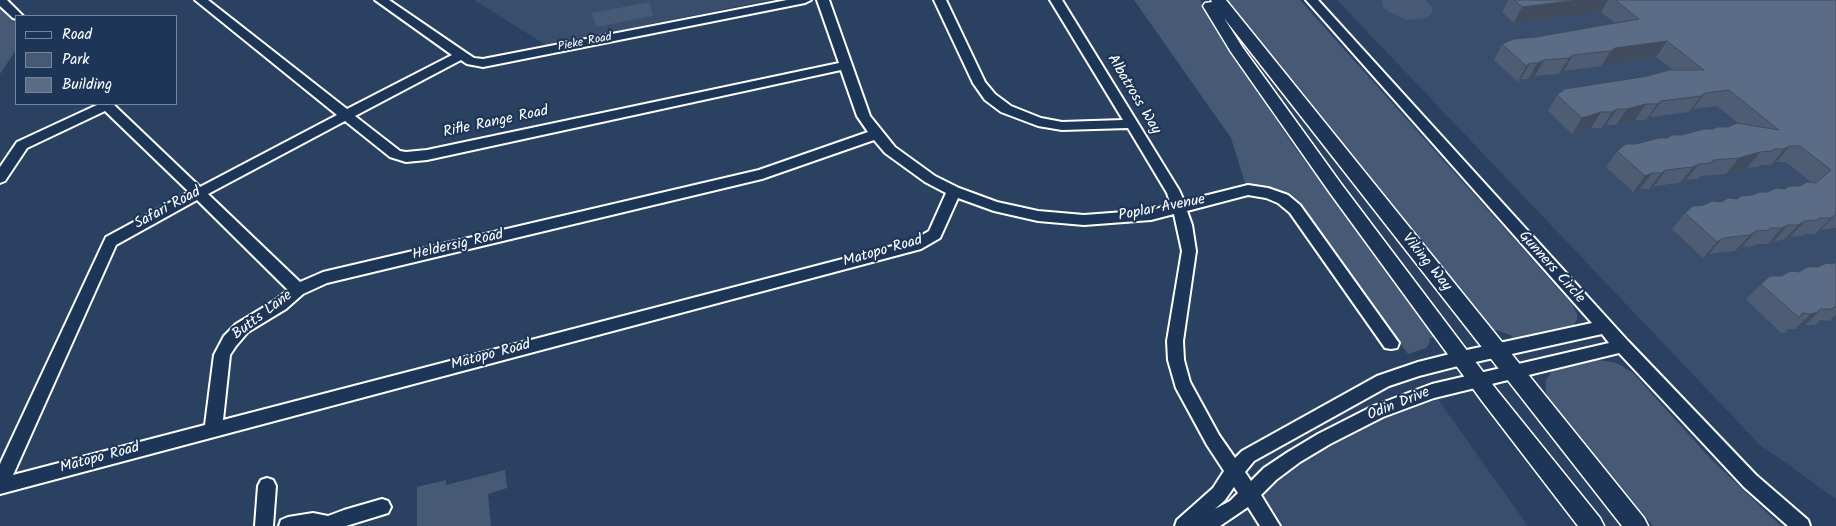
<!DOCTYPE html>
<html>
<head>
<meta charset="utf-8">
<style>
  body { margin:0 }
  #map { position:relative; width:1836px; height:526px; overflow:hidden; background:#2a4161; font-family:Kalam,sans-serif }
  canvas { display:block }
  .legend { position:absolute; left:15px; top:15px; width:162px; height:90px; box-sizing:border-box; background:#1d3557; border:1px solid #77869a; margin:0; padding:6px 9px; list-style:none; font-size:15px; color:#fff }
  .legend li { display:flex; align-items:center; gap:10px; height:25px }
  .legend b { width:25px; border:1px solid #77869a }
</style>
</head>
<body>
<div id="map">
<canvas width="1836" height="526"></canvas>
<ul class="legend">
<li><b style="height:6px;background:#1d3557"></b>Road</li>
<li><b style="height:14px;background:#465975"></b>Park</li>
<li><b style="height:14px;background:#5b6c86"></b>Building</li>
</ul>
</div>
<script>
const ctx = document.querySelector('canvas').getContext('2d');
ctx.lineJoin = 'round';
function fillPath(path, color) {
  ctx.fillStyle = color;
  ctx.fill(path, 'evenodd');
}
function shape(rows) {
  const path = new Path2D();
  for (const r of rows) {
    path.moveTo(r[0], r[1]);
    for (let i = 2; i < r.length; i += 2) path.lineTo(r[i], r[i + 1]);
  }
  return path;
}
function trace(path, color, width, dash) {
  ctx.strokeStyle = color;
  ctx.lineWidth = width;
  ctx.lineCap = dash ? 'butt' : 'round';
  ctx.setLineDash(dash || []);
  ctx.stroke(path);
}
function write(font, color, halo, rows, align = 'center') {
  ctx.font = font + ' Kalam,sans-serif';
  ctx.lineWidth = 4.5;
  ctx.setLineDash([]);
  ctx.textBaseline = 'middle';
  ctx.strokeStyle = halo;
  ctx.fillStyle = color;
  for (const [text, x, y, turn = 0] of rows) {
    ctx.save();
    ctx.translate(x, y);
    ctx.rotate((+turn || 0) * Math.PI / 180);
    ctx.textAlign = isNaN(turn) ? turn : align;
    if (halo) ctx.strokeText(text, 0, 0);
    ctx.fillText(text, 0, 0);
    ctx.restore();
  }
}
fillPath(shape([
  [474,0,769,0,546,45],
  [1337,0,1836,0,1836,499,1759,444],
  [1432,391,1528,526,1271,526,1249,494,1270,474]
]), '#394e6c');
fillPath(shape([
  [1134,0,1200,0,1253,85,1293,145,1435,334,1436,339,1429,338,1430,342,1426,348,1408,354,1297,201,1275,189,1246,186,1231,138],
  [1225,0,1300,0,1572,304,1577,314,1577,319,1573,327,1569,329,1519,340,1512,339,1512,336,1497,330,1494,331,1490,329],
  [1382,0,1425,0,1432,7,1433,11,1427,18,1407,20,1387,11,1383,7],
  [649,2,653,16,596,27,592,13],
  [0,8,16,24,16,50,0,74],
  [1598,360,1617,363,1633,373,1711,459,1781,526,1653,526,1548,397,1546,391,1546,380,1553,370],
  [505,470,507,488,488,494,491,526,417,526,417,487,446,480,446,485]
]), '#465975');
const minor = shape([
  [0,0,7,0,23,16,16,16,16,19,13,18,0,6,0,0],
  [195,0,208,0,347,109,452,55,375,0,389,0,465,52,474,58,483,59,787,0,811,0,805,3,483,67,467,64,461,60,355,116,400,151,406,152,427,150,839,63,817,0,829,0,870,116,895,147,935,176,959,188,997,202,1038,211,1084,215,1151,210,1171,205,1167,193,1128,128,1062,130,1038,126,1001,112,985,100,973,83,934,0,946,0,985,82,995,94,1011,106,1041,118,1062,122,1123,120,1050,0,1062,0,1179,190,1184,201,1248,185,1268,188,1288,195,1300,205,1399,343,1397,348,1391,349,1385,348,1290,213,1278,203,1266,198,1248,195,1187,211,1192,225,1196,251,1183,341,1184,360,1190,382,1219,435,1235,458,1242,451,1377,376,1418,362,1462,351,1592,323,1306,0,1318,0,1628,341,1756,475,1808,520,1810,526,1788,526,1744,487,1619,353,1434,398,1383,417,1330,444,1300,462,1276,480,1261,495,1280,526,1260,526,1248,507,1220,526,1175,526,1177,520,1213,488,1224,471,1207,445,1176,388,1168,360,1167,341,1182,251,1174,214,1151,220,1084,225,1038,221,994,211,958,198,940,238,921,249,0,494,0,464,106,237,189,192,105,111,27,148,5,181,0,183,0,167,17,142,99,104,113,104,200,187,337,115,195,0],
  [841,70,857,116,868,132,759,170,323,272,300,282,208,194,345,121,390,157,406,162,427,160,841,70],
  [874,140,885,153,925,182,946,193,929,231,912,241,223,420,230,355,236,346,248,332,286,309,303,294,327,283,762,179,874,140],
  [197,200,288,290,274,301,236,324,224,336,214,355,205,425,13,475,116,245,197,200],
  [1602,334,1609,343,1432,384,1371,407,1318,434,1288,452,1264,468,1251,481,1245,472,1254,461,1389,386,1419,376,1462,365,1602,334],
  [1234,487,1238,493,1230,501,1215,509,1225,500,1234,487],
  [267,478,273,480,276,486,273,526,255,526,258,486,261,480,267,478],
  [382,499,388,501,391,507,388,513,346,526,279,526,281,520,288,517,313,513,328,516,344,510,382,499]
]);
const major = shape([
  [1211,0,1226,0,1644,518,1648,526,1622,526,1224,18,1243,48,1342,185,1496,389,1600,518,1604,526,1578,526,1482,401,1330,193,1231,52,1203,6,1205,3,1212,2,1211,0]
]);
trace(minor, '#fff', 4);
trace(major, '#fff', 3);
fillPath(minor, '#1d3557');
fillPath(major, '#1d3557');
fillPath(shape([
  [1508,0,1836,0,1836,228,1821,230,1815,234,1804,234,1802,236,1790,237,1784,240,1774,241,1768,244,1756,244,1754,246,1742,247,1735,251,1709,254,1703,258,1672,229,1685,213,1704,205,1785,189,1811,182,1786,162,1776,162,1771,165,1760,165,1759,167,1747,168,1726,174,1700,176,1698,179,1686,180,1680,183,1654,186,1649,189,1640,189,1633,192,1606,167,1617,151,1636,144,1728,127,1738,123,1717,106,1693,109,1689,112,1650,117,1646,120,1635,120,1616,125,1606,125,1602,128,1591,128,1572,134,1548,111,1557,95,1673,70,1656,57,1605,64,1601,66,1564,71,1559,74,1535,76,1528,79,1521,79,1518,82,1494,60,1502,44,1615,23,1601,12,1514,23,1502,12],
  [1836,262,1836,320,1829,321,1820,320,1816,325,1805,325,1802,328,1795,329,1788,329,1784,333,1781,333,1746,299,1761,284,1782,276,1833,264]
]), '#4e5d73');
fillPath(shape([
  [1579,0,1608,0,1601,12,1514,23,1522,7],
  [1667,41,1656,57,1605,64,1601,66,1611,51,1615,48],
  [1573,55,1564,71,1559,74,1569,58],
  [1544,60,1535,76,1528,79,1537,63],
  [1530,63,1521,79,1518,82,1526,66],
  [1705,93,1693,109,1689,112,1701,96],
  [1661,101,1650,117,1646,120,1657,104],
  [1646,104,1635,120,1616,125,1627,109],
  [1617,109,1606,125,1602,128,1612,112],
  [1601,112,1591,128,1572,134,1582,118],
  [1790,146,1776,162,1771,165,1784,149],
  [1760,152,1747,168,1726,174,1739,158],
  [1699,164,1686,180,1680,183,1693,167],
  [1666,170,1654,186,1649,189,1661,173],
  [1652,173,1640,189,1633,192,1645,176],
  [1836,214,1821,230,1815,234,1831,218],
  [1805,221,1790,237,1784,240,1798,225],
  [1788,225,1774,241,1768,244,1782,228],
  [1756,231,1742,247,1735,251,1750,235],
  [1723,238,1709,254,1703,258,1717,242],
  [1818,312,1802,328,1795,329,1811,314],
  [1836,315,1836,320,1829,321]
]), '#404c5e');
const building = shape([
  [1514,0,1579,0,1522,7,1514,0],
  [1615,0,1836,0,1836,214,1831,218,1819,218,1817,220,1805,221,1798,225,1788,225,1782,228,1770,228,1769,230,1756,231,1750,235,1723,238,1717,242,1685,213,1693,206,1704,205,1712,201,1721,202,1728,198,1737,199,1741,196,1752,195,1760,192,1768,192,1776,188,1785,189,1789,186,1800,186,1807,182,1816,183,1831,170,1800,146,1790,146,1784,149,1774,149,1772,151,1760,152,1739,158,1713,160,1711,163,1699,164,1693,167,1666,170,1661,173,1652,173,1645,176,1617,151,1626,144,1636,144,1659,138,1668,138,1672,135,1682,135,1704,129,1713,129,1717,127,1728,127,1737,123,1779,130,1729,90,1705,93,1701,96,1661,101,1657,104,1646,104,1627,109,1617,109,1612,112,1601,112,1582,118,1557,95,1565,89,1648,76,1669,70,1704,70,1667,41,1615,48,1611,51,1573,55,1569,58,1544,60,1537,63,1530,63,1526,66,1502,44,1514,39,1536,37,1639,19,1615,0],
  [1836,262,1836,306,1832,309,1820,309,1818,312,1811,314,1802,313,1800,317,1798,317,1761,284,1770,276,1782,276,1790,271,1799,272,1807,267,1818,267,1827,263,1833,264,1836,262]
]);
fillPath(building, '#5b6c86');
trace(building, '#404c5e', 1);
write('12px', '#fff', '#1d3557', [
  ["Pieke Road",585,43,-11]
]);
write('15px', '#fff', '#1d3557', [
  ["Albatross Way",1133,95,59],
  ["Rifle Range Road",496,123,-12],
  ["Safari Road",168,209,-28],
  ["Poplar Avenue",1162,209,-11],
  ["Heldersig Road",458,246,-13],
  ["Matopo Road",883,252,-16],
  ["Viking Way",1426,263,51],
  ["Gunners Circle",1551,268,48],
  ["Butts Lane",263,316,-37],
  ["Matopo Road",491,356,-15],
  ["Odin Drive",1399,405,-22],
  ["Matopo Road",100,459,-15]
]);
</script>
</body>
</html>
